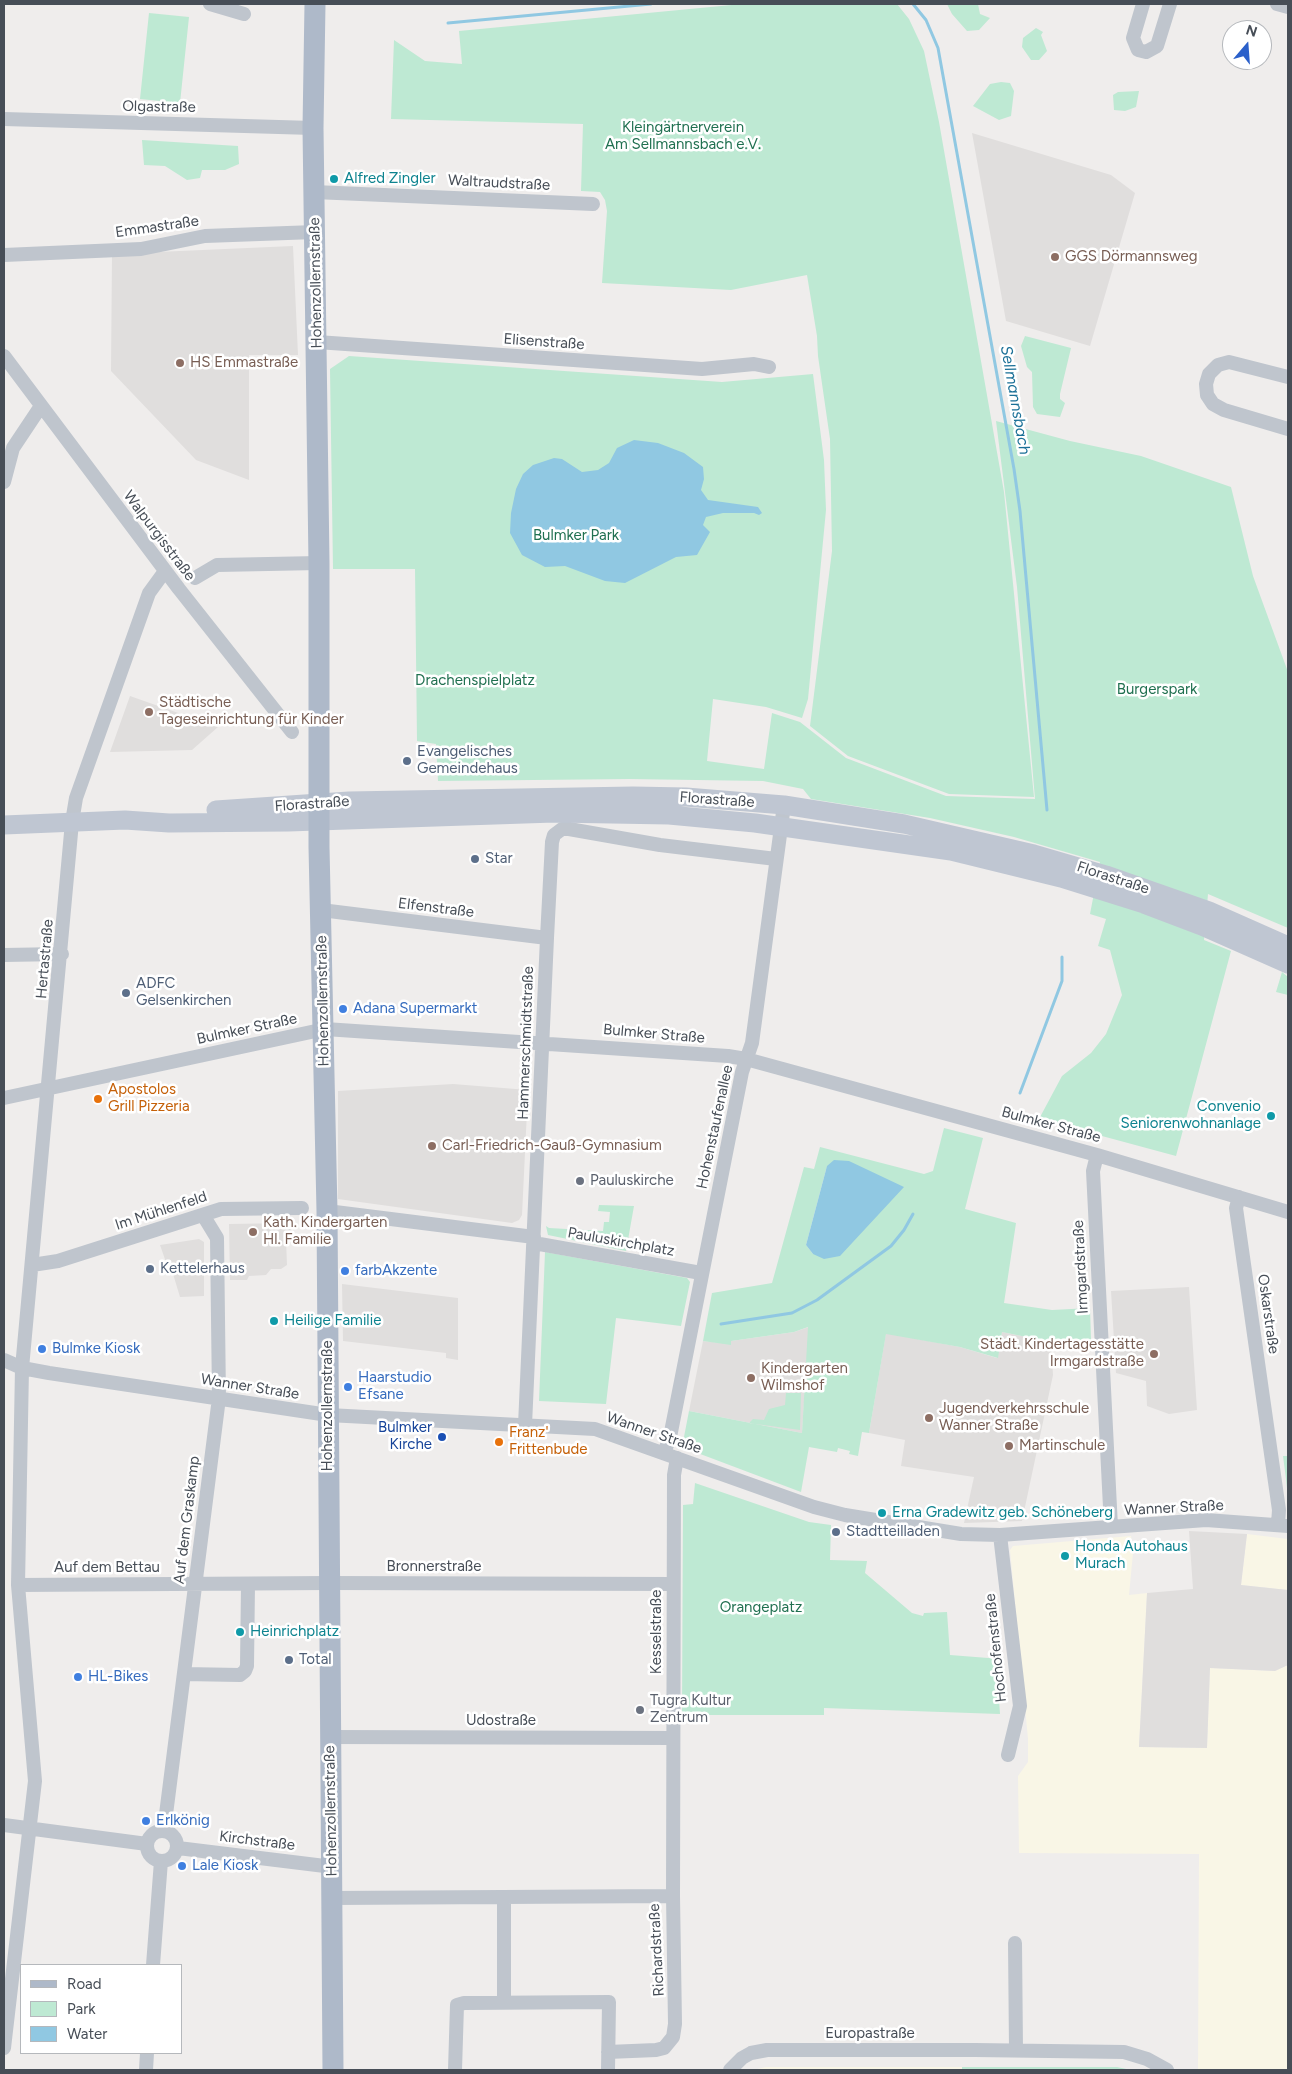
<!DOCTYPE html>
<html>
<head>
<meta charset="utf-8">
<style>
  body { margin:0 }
  #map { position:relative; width:1292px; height:2074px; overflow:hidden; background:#efedec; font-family:Figtree,sans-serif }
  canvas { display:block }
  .frame { position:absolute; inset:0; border:5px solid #474e57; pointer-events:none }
  .legend { position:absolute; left:20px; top:1964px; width:162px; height:90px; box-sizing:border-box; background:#fff; border:1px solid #b5b8bc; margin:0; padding:6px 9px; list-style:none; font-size:15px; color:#474e57 }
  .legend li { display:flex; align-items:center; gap:10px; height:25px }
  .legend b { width:25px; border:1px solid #b5b8bc }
  .north { position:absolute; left:1222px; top:20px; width:50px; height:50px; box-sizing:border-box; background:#fff; border:1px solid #b5b8bc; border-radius:50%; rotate:18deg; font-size:14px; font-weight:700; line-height:20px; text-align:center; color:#474e57 }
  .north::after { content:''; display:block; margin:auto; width:18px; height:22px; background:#2b60ca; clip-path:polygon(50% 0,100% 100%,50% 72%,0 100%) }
</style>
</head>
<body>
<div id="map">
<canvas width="1292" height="2074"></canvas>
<div class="frame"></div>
<ul class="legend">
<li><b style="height:6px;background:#aeb9c9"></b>Road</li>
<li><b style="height:14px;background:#bee9d3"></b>Park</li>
<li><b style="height:14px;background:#90c8e2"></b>Water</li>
</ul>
<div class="north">N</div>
</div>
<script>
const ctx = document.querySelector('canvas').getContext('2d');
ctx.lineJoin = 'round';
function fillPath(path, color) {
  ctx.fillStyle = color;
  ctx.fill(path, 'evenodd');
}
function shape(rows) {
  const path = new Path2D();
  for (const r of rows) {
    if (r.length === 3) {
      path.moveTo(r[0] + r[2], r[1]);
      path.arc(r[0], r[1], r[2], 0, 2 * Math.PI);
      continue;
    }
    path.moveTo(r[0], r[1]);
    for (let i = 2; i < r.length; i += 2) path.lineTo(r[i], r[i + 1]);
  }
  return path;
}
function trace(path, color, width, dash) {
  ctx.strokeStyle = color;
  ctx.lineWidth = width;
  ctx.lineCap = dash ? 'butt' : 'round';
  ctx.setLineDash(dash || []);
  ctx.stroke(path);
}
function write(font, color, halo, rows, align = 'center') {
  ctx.font = font + ' Figtree,sans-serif';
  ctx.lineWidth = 5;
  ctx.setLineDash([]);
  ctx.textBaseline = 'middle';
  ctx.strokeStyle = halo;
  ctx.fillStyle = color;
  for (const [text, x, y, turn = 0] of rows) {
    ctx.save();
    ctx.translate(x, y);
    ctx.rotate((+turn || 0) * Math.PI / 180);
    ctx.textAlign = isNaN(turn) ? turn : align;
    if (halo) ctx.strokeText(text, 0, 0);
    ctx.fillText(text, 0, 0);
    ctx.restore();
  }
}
fillPath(shape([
  [1247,1534,1288,1539,1288,1590,1241,1585],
  [1131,1536,1133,1553,1129,1595,1147,1593,1139,1747,1207,1748,1210,1668,1275,1671,1288,1665,1288,2069,1198,2069,1199,1854,1019,1853,1018,1776,1028,1762,1028,1739,1010,1550,1013,1546],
  [766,2067,962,2067,962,2070,753,2070]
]), '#f9f6e6');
fillPath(shape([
  [972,133,1111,175,1135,193,1090,346,1006,321],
  [293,246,298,355,249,355,249,480,196,460,111,371,112,254],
  [130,696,218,727,192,750,110,752],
  [453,1084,528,1090,522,1215,519,1220,512,1223,338,1199,338,1091],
  [291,1223,292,1240,286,1240,287,1265,281,1269,271,1269,266,1275,249,1276,247,1280,230,1280,229,1224],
  [199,1239,204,1242,204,1296,180,1297,170,1264,167,1265,160,1245],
  [342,1284,458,1298,458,1360,446,1358,446,1353,343,1341],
  [1189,1287,1197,1410,1169,1414,1147,1406,1146,1381,1116,1373,1111,1291],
  [809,1327,802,1433,689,1411,703,1341,731,1344,731,1341,794,1332],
  [1002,1332,1051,1342,1053,1375,1022,1521,964,1523,974,1477,901,1466,905,1440,869,1433,886,1333,960,1347,997,1358],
  [1189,1531,1247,1534,1241,1585,1288,1590,1288,1665,1275,1671,1210,1668,1207,1748,1139,1747,1147,1593,1193,1589]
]), '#e0dedd');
fillPath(shape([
  [742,4,897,4,909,19,924,51,939,122,1004,492,1034,797,949,794,848,756,810,726,832,551,830,439,818,356,817,336,807,275,731,290,602,283,607,211,605,200,600,192,581,191,583,124,391,119,394,40,425,61,462,64,459,31],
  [947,4,978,4,980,14,990,18,979,30,967,31,952,14],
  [149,13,189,17,180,103,140,99],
  [1036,28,1043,32,1041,35,1047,51,1039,60,1031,60,1022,47,1023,38],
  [1001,82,1010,83,1014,91,1011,116,999,120,973,106,990,84],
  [1139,91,1136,107,1125,111,1114,110,1113,95,1118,92],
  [142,140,238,146,239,164,225,170,202,170,200,178,187,180,165,166,144,165],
  [1025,336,1071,348,1060,394,1060,399,1065,403,1060,417,1037,414,1033,407,1032,372,1027,367,1021,346],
  [349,356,722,382,813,374,824,460,826,510,808,699,802,718,766,707,713,699,707,761,764,769,772,713,800,722,846,758,946,796,1035,799,1017,587,996,421,1070,441,1141,456,1231,487,1253,576,1288,672,1288,928,1208,894,1204,940,1231,951,1176,1156,1039,1119,1062,1076,1091,1053,1106,1034,1122,995,1110,950,1098,946,1106,919,1090,914,1100,862,1014,837,930,818,811,799,803,789,763,781,629,779,438,781,436,744,417,741,415,569,333,569,330,369],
  [1282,972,1288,977,1288,995,1276,992],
  [944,1128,983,1138,965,1209,1016,1223,1004,1303,1052,1310,1090,1308,1091,1340,1051,1342,1002,1332,998,1358,960,1347,886,1334,869,1433,862,1432,858,1456,849,1454,850,1451,838,1448,837,1452,809,1447,801,1492,687,1449,683,1442,689,1411,802,1433,808,1327,794,1332,731,1341,731,1345,703,1341,712,1293,772,1283,804,1167,814,1169,820,1147,924,1174,933,1171],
  [827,1166,813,1254,806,1245],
  [599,1205,634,1206,626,1251,548,1235,546,1226,549,1228,603,1231,604,1222,609,1222,610,1212,598,1211],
  [545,1252,687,1278,690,1282,681,1326,616,1318,606,1404,539,1401],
  [786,1393,801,1393,800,1430,749,1423,753,1419,764,1420,769,1409,785,1405],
  [1283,1456,1288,1456,1288,1498,1286,1479],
  [695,1483,809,1522,831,1525,830,1560,867,1561,865,1573,912,1613,923,1616,924,1613,947,1612,950,1655,1001,1659,1004,1684,998,1685,1000,1714,824,1708,824,1715,682,1715,683,1505,693,1504],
  [962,2067,1117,2067,1131,2070,962,2070]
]), '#bee9d3');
fillPath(shape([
  [634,440,658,443,684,453,703,467,704,479,701,490,708,500,758,507,762,513,759,515,754,513,723,513,706,517,703,525,710,532,697,555,676,557,625,583,605,581,565,566,545,567,522,555,510,533,511,513,516,489,523,474,533,465,554,458,562,459,582,472,598,470,609,463,617,448],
  [834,1160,849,1161,904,1187,840,1256,824,1259,813,1254,806,1245,827,1166]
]), '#90c8e2');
trace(shape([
  [913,4,926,20,938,48,1014,469,1020,511,1047,810],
  [448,23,651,4],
  [1020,1093,1062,981,1062,957],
  [721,1324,792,1313,817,1300,891,1246,904,1230,913,1214]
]), '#90c8e2', 3);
trace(shape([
  [210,4,244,14],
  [1143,4,1133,38,1138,50,1146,52,1157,46,1170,4],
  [1277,4,1288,7],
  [4,119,313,128],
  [314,192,593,204],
  [4,255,141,249,205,236,315,232],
  [317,342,702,369,754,364,769,367],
  [4,356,179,589,292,732],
  [1288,377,1229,362,1218,365,1209,374,1206,384,1207,395,1213,404,1224,410,1288,429],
  [4,482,13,448,41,406],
  [195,578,217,565,319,563],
  [321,910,547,938],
  [4,955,62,954],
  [4,1098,325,1029,728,1056,746,1059,1097,1155,1288,1212],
  [1097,1155,1093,1171,1111,1527],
  [1239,1197,1236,1208,1279,1510,1278,1524],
  [327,1211,534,1237],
  [534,1243,701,1273],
  [32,1265,58,1261,221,1209,302,1208],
  [4,1360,22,1368,49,1373,328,1415,595,1429,814,1507,845,1515,961,1534,1000,1535,1206,1520,1288,1526],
  [525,1425,547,938,552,842,554,835,562,829,569,829,660,845,776,859],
  [664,1453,670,1437,742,1072,752,1043,784,805],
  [1000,1535,1020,1706,1008,1755],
  [18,1585,329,1583,673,1584],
  [184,1674,240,1675,245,1671,247,1666,248,1584],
  [330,1737,673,1738],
  [4,1825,147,1844],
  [164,1830,219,1398,217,1238,203,1215],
  [162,1846,15],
  [178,1848,333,1867],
  [673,1896,674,1475,677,1458],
  [332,1898,673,1896,675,2024,673,2037,664,2048,656,2050,608,2052],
  [1015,1943,1016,2050],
  [153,1965,161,1861],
  [504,2002,504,1897],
  [4,2048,35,1781,18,1585,22,1368,72,822,76,798,149,593,165,571],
  [146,2070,147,2053],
  [455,2070,457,2005,464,2003,609,2002,608,2070],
  [730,2070,742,2058,751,2053,767,2050,975,2050,1124,2052,1147,2059,1167,2070]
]), '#bfc5cd', 14);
trace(shape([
  [216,810,349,801,633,796,686,797,784,805,904,824,1034,854,1106,875,1209,911,1288,946],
  [4,825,125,820,169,823,288,822,554,813,669,815,755,823,951,851,1061,878,1144,904,1202,926,1288,964]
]), '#bfc6d2', 19);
trace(shape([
  [315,4,313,128,319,563,319,847,327,1211,333,2070]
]), '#aeb9c9', 21);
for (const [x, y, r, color] of [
  [334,179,5,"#0f9aa8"],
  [1055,257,5,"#8d6e63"],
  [180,363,5,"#8d6e63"],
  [149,712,5,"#8d6e63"],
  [407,761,5,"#5c6f8a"],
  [475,859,5,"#5c6f8a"],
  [126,993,5,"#5c6f8a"],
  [343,1009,5,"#3f7fe0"],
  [98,1099,5,"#e8710a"],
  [1271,1116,5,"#0f9aa8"],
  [432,1146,5,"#8d6e63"],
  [580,1181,5,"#6b7280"],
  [253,1232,5,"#8d6e63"],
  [150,1269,5,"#5c6f8a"],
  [345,1271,5,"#3f7fe0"],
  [274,1321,5,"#0f9aa8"],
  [42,1349,5,"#3f7fe0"],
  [1154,1354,5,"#8d6e63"],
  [751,1378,5,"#8d6e63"],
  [348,1387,5,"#3f7fe0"],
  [929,1418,5,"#8d6e63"],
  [442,1437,5,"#1a4fb4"],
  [499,1442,5,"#e8710a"],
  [1009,1446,5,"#8d6e63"],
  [882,1513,5,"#0f9aa8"],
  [836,1532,5,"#5c6f8a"],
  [1065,1556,5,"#0f9aa8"],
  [240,1632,5,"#0f9aa8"],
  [289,1660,5,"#5c6f8a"],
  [78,1677,5,"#3f7fe0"],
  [640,1710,5,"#6b7280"],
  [146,1821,5,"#3f7fe0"],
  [182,1866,5,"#3f7fe0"]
]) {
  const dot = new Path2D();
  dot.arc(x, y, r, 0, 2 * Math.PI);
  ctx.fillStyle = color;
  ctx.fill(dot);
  trace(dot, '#fff', 2);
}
write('15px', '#474e57', '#fff', [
  ["Olgastraße",159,107,1],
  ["Waltraudstraße",499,183,3],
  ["Emmastraße",157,227,-8],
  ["Hohenzollernstraße",316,283,-91],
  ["Elisenstraße",544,342,4],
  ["Walpurgisstraße",159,536,53],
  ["Florastraße",717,800,4],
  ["Florastraße",312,804,-4],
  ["Florastraße",1113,878,18],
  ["Elfenstraße",436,908,7],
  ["Hertastraße",45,959,-85],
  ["Hohenzollernstraße",323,1001,-91],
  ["Bulmker Straße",247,1029,-12],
  ["Bulmker Straße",654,1034,5],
  ["Hammerschmidtstraße",526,1043,-88],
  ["Bulmker Straße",1051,1125,15],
  ["Hohenstaufenallee",715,1127,-78],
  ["Im Mühlenfeld",161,1211,-18],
  ["Pauluskirchplatz",621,1242,10],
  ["Irmgardstraße",1081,1267,-93],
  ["Oskarstraße",1268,1314,82],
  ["Wanner Straße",250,1387,9],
  ["Hohenzollernstraße",328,1406,-90],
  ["Wanner Straße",654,1433,19],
  ["Wanner Straße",1174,1508,-3],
  ["Auf dem Graskamp",187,1520,-83],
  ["Bronnerstraße",434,1567],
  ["Auf dem Bettau",107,1568],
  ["Kesselstraße",657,1632,-90],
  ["Hochofenstraße",996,1648,-96],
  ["Udostraße",501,1721],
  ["Hohenzollernstraße",331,1811,-91],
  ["Kirchstraße",257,1841,7],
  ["Richardstraße",657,1950,-93],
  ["Europastraße",870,2034]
]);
write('15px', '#207050', '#fff', [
  ["Kleingärtnerverein",683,128],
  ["Am Sellmannsbach e.V.",683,145],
  ["Bulmker Park",576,536],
  ["Drachenspielplatz",475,681],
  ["Burgerspark",1157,690],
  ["Orangeplatz",761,1608]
]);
write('15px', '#0d838f', '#fff', [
  ["Alfred Zingler",344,179],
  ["Convenio",1261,1107,"right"],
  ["Seniorenwohnanlage",1261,1124,"right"],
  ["Heilige Familie",284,1321],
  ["Erna Gradewitz geb. Schöneberg",892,1513],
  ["Honda Autohaus",1075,1547],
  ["Murach",1075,1564],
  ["Heinrichplatz",250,1632]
], 'left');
write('15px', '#785e54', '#fff', [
  ["GGS Dörmannsweg",1065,257],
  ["HS Emmastraße",190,363],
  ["Städtische",159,703],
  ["Tageseinrichtung für Kinder",159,720],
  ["Carl-Friedrich-Gauß-Gymnasium",442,1146],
  ["Kath. Kindergarten",263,1223],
  ["Hl. Familie",263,1240],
  ["Städt. Kindertagesstätte",1144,1345,"right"],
  ["Irmgardstraße",1144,1362,"right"],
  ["Kindergarten",761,1369],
  ["Wilmshof",761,1386],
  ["Jugendverkehrsschule",939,1409],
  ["Wanner Straße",939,1426],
  ["Martinschule",1019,1446]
], 'left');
write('15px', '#4e5e75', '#fff', [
  ["Evangelisches",417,752],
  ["Gemeindehaus",417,769],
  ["Star",485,859],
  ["ADFC",136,984],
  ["Gelsenkirchen",136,1001],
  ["Kettelerhaus",160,1269],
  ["Stadtteilladen",846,1532],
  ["Total",299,1660]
], 'left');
write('15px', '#366cbe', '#fff', [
  ["Adana Supermarkt",353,1009],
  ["farbAkzente",355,1271],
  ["Bulmke Kiosk",52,1349],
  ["Haarstudio",358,1378],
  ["Efsane",358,1395],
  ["HL-Bikes",88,1677],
  ["Erlkönig",156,1821],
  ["Lale Kiosk",192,1866]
], 'left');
write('15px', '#c56008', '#fff', [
  ["Apostolos",108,1090],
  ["Grill Pizzeria",108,1107],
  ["Franz'",509,1433],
  ["Frittenbude",509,1450]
], 'left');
write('15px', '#5b616d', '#fff', [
  ["Pauluskirche",590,1181],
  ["Tugra Kultur",650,1701],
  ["Zentrum",650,1718]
], 'left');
write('15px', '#164399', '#fff', [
  ["Bulmker",432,1428],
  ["Kirche",432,1445]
], 'right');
write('italic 16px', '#1b7097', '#fff', [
  ["Sellmannsbach",1015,400,80]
]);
</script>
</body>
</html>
